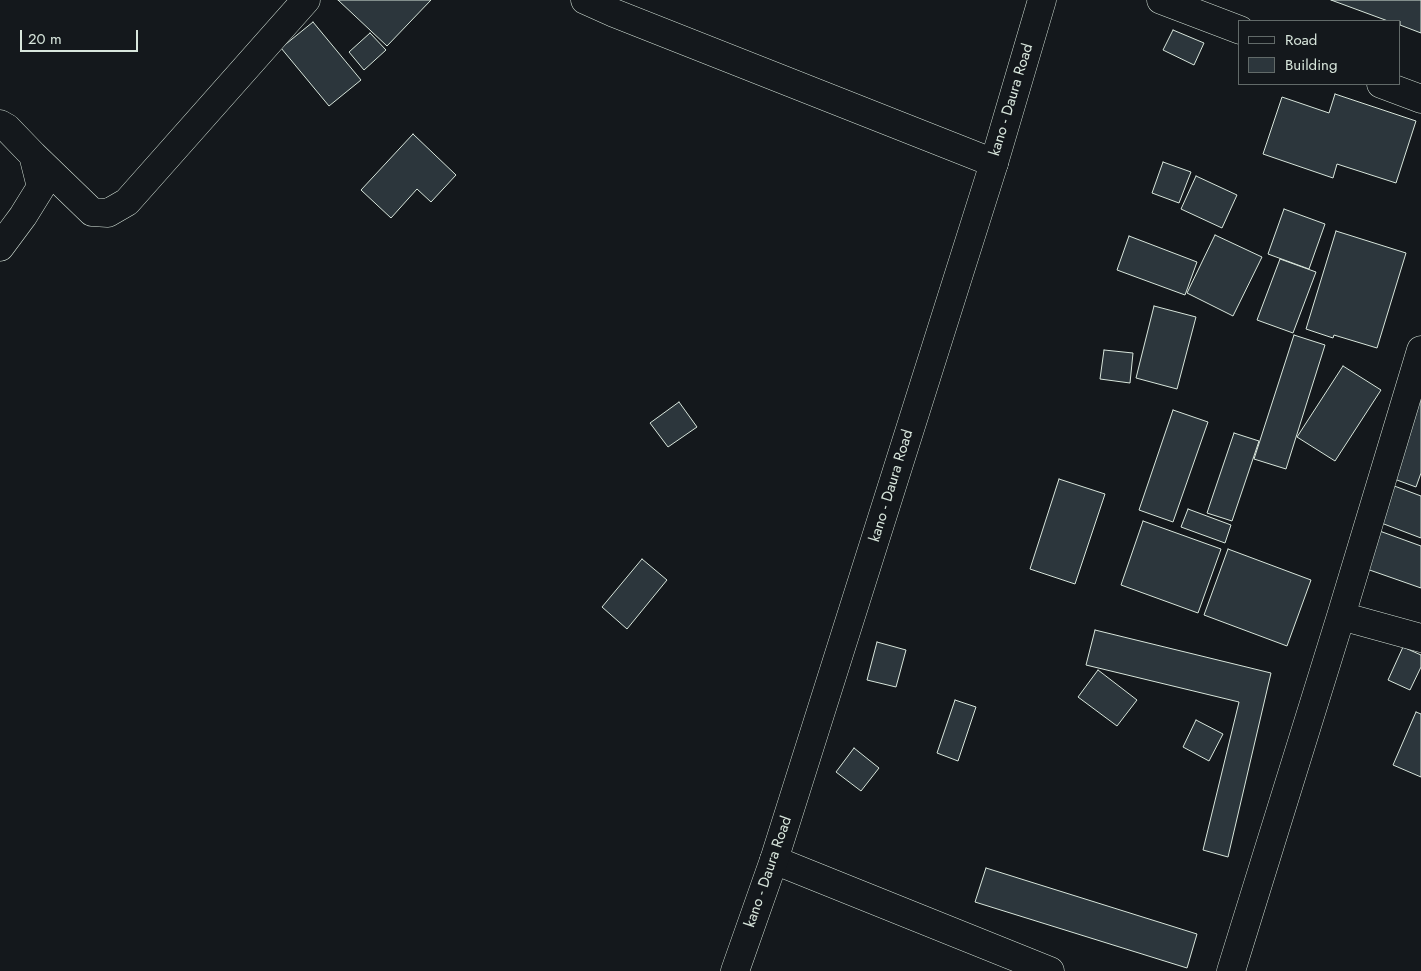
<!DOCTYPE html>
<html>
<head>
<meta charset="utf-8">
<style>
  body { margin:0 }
  #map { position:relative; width:1421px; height:971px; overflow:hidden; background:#14181c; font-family:Jost,sans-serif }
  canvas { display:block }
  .legend { position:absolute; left:1238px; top:20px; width:162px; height:65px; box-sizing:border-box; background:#14181c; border:1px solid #626a69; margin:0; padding:6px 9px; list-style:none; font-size:15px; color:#d8e6dc }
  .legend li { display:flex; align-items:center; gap:10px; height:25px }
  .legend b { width:25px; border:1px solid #626a69 }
  .scale { position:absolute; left:20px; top:30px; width:118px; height:22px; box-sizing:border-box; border:2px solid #d8e6dc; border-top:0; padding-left:6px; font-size:15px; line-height:18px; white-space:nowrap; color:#d8e6dc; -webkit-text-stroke:4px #14181c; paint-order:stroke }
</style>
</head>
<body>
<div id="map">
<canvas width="1421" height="971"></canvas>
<ul class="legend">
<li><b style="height:6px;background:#14181c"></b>Road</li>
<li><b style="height:14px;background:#2c363c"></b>Building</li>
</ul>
<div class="scale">20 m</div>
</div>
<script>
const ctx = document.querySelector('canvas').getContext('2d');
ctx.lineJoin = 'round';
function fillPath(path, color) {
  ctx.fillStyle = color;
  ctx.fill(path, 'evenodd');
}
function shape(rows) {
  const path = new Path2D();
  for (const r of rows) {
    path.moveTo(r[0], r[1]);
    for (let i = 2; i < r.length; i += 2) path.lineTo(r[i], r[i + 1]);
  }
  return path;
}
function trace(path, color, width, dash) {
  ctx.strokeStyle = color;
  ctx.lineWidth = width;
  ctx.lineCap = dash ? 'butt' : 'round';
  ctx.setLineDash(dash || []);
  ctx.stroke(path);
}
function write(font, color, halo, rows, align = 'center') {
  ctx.font = font + ' Jost,sans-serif';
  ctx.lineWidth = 4;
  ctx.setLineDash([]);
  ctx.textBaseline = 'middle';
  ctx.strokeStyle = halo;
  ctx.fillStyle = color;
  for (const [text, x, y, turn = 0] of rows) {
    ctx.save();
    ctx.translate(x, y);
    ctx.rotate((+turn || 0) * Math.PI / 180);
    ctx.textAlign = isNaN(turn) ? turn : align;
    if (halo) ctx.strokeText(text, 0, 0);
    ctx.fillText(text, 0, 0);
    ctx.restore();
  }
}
const building = shape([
  [338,0,431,0,387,46,338,0],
  [1331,0,1421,0,1421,33,1400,25,1400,21,1388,21,1331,0],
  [313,22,361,80,329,106,281,48,313,22],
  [1173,30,1204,43,1194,65,1163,50,1173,30],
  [370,33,386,50,364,70,349,52,370,33],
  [1335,94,1416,121,1396,183,1337,164,1333,178,1263,154,1282,97,1329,113,1335,94],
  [413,134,456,175,431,202,417,189,391,218,361,190,413,134],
  [1163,162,1191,172,1179,203,1152,193,1163,162],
  [1196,176,1237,195,1222,228,1181,209,1196,176],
  [1284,209,1325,224,1309,269,1268,254,1284,209],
  [1336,231,1406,253,1377,348,1334,335,1333,338,1306,329,1336,231],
  [1215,235,1262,257,1233,316,1187,293,1215,235],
  [1129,236,1197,262,1185,295,1117,270,1129,236],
  [1280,259,1316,272,1293,333,1257,320,1280,259],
  [1154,306,1196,317,1177,389,1136,378,1154,306],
  [1294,335,1325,345,1286,469,1254,459,1294,335],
  [1104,350,1133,353,1130,383,1100,379,1104,350],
  [1343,366,1381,390,1335,461,1297,437,1343,366],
  [1421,394,1421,473,1416,487,1386,476,1421,394],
  [679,402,697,427,668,447,650,423,679,402],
  [1173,410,1208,422,1173,522,1139,510,1173,410],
  [1234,433,1259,441,1232,521,1207,513,1234,433],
  [1059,479,1105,494,1075,584,1030,569,1059,479],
  [1389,484,1421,496,1421,538,1376,521,1389,484],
  [1188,509,1231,525,1225,543,1181,527,1188,509],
  [1143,521,1221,549,1198,613,1121,585,1143,521],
  [1374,529,1421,546,1421,588,1361,567,1374,529],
  [1228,549,1311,580,1287,646,1204,615,1228,549],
  [642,559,667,580,627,629,602,607,642,559],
  [1095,630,1271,673,1228,857,1203,850,1239,702,1086,665,1095,630],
  [877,642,906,650,896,687,867,680,877,642],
  [1403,647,1421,655,1421,667,1410,690,1388,680,1403,647],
  [1098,670,1137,700,1117,726,1078,697,1098,670],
  [955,700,976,707,958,761,937,753,955,700],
  [1416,712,1421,714,1421,777,1393,765,1416,712],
  [1196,720,1223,734,1209,761,1183,747,1196,720],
  [854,748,879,768,861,791,836,772,854,748],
  [986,868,1197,934,1187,968,975,902,986,868]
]);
fillPath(building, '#2c363c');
trace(building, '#d8e6dc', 1);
const minor = shape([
  [585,0,614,13,994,163],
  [1161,0,1240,30],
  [1381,84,1421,99],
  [0,124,7,128,33,155,41,187,23,216,0,247],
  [33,155,92,212,108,213,127,202,306,0],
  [1341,616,1421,638],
  [774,860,1050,971],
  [1231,971,1341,616,1421,350]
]);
const highway = shape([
  [735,971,774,860,994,163,1042,0]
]);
trace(minor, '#d8e6dc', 29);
trace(highway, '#d8e6dc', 29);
trace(minor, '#14181c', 28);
trace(highway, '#14181c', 28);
write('15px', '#d8e6dc', '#14181c', [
  ["kano - Daura Road",1012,100,-73],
  ["kano - Daura Road",892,486,-73],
  ["kano - Daura Road",769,872,-71]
]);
</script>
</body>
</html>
